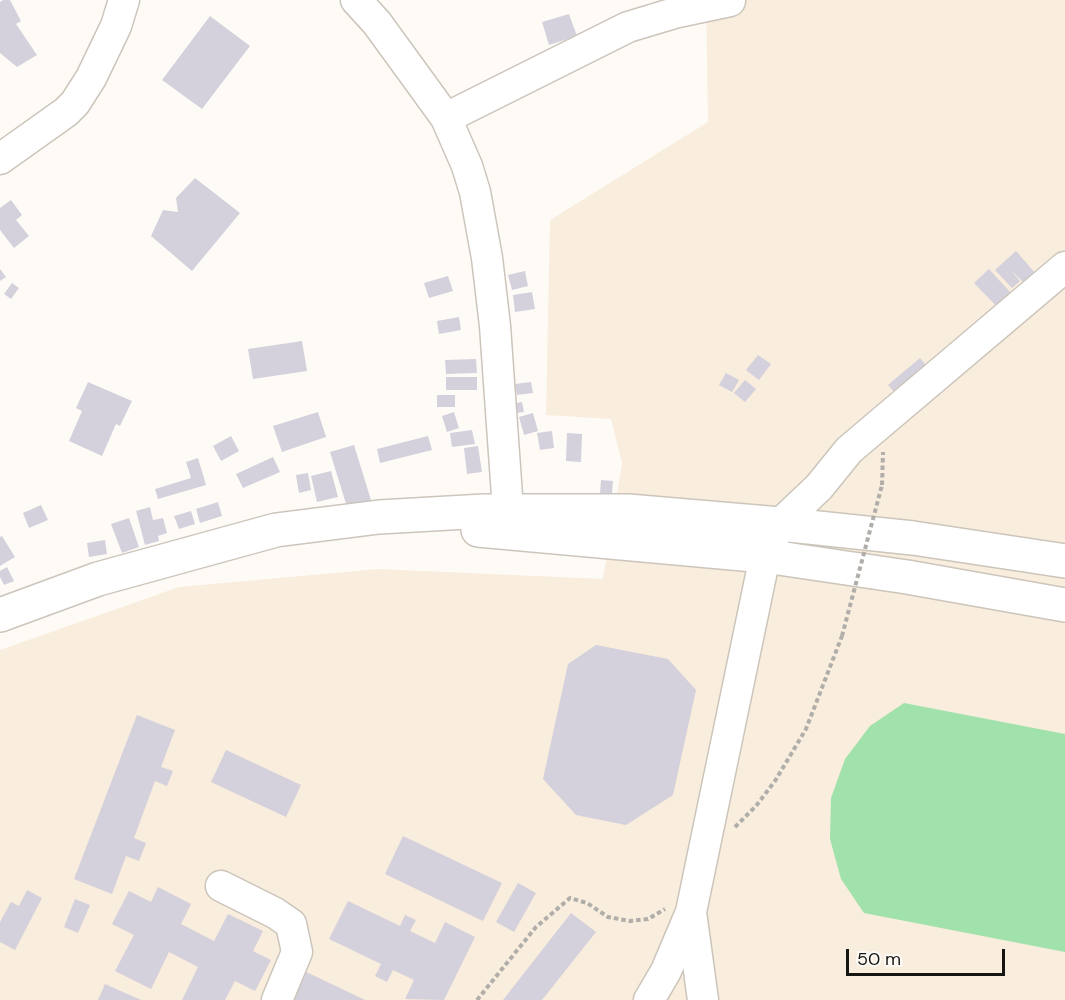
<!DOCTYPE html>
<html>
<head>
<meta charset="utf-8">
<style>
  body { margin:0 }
  #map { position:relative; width:1065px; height:1000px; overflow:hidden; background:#fefbf7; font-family:"DM Sans",sans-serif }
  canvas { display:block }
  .scale { position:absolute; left:846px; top:949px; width:159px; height:27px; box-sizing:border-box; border:3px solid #171511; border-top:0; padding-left:8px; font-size:18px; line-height:21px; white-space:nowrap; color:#171511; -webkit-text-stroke:4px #fefbf7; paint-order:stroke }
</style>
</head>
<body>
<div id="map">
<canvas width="1065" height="1000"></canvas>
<div class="scale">50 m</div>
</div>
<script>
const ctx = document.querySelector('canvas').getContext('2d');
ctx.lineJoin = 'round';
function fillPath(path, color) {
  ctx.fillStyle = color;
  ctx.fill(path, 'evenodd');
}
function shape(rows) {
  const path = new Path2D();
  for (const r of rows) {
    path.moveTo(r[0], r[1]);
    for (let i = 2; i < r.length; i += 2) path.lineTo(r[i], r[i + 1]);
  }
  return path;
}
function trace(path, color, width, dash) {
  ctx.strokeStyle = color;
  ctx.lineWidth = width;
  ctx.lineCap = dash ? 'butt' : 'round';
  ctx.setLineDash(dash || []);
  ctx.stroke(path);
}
fillPath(shape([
  [706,0,1065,0,1065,1000,0,1000,0,650,179,587,378,569,603,579,622,463,611,419,546,415,550,220,708,122]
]), '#f9eddd');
fillPath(shape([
  [904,703,1065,734,1065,952,864,913,841,879,830,839,831,798,845,759,870,726]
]), '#a1e1ab');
fillPath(shape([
  [3,0,10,0,21,21,16,24,37,55,17,67,0,53,0,2],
  [569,14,577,36,549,45,542,22],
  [210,16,250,46,202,109,162,80],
  [195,178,240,213,192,271,151,236,163,210,178,212,176,198],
  [11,200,22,215,16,220,29,236,14,248,0,230,0,208],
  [1016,251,1043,282,1033,292,1010,269,1020,281,1012,288,995,270],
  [0,269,6,277,0,281],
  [989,269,1019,302,1005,315,974,283],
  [525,271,528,286,512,290,508,275],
  [448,276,453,291,429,298,424,283],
  [12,283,19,288,11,299,4,294],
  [532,292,535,309,515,312,513,295],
  [459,317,461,330,439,334,437,321],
  [302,341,307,371,253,379,248,349],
  [758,355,771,364,759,380,746,370],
  [920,358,933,374,902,401,888,385],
  [476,359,477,373,446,374,445,360],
  [726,373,739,380,732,392,719,385],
  [446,377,477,377,477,390,446,390],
  [745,380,756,389,745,402,734,393],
  [88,382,132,401,120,426,116,424,102,456,69,441,82,411,76,408],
  [531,382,533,393,517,395,515,384],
  [437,395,455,395,455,407,437,407],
  [522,402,524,412,517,413,515,403],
  [318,412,326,437,282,452,273,426],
  [454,412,459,428,447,432,442,416],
  [533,413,538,431,524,435,519,417],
  [472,430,475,444,452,447,450,433],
  [552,431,554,448,540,450,537,433],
  [567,433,582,434,581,462,566,461],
  [231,436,239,451,221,461,213,446],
  [428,436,432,450,380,463,377,449],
  [354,445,371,500,347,507,330,452],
  [478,446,482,472,467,474,464,448],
  [273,457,280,472,243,488,236,474],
  [198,458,206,485,158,499,155,489,191,478,186,462],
  [331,471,338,497,317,502,311,476],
  [308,473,311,490,299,493,296,475],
  [601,480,613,481,612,494,600,493],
  [218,502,222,516,200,523,196,509],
  [41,505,48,520,29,528,23,513],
  [150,507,153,520,163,518,167,533,158,536,159,541,145,545,136,511],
  [191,511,195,524,179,529,174,516],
  [129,518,139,547,122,553,111,524],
  [2,536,15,557,0,566,0,537],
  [105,540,107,554,89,557,87,543],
  [7,567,14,581,4,585,0,577,0,571],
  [596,645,668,659,696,690,673,795,626,825,576,815,543,779,568,664],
  [137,715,175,730,161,767,173,771,167,786,155,781,134,838,146,843,139,861,126,856,112,894,74,879],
  [226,750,301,785,286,817,211,782],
  [403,836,502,883,483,921,385,874],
  [518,883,536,893,514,932,496,922],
  [158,887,191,904,181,924,214,941,228,914,263,931,253,951,271,960,255,991,235,981,225,1000,182,1000,198,967,169,952,151,989,115,971,134,935,112,924,129,891,151,902],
  [27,890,42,898,15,950,0,942,0,922,11,902,19,906],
  [75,899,90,905,78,933,64,927],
  [348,901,400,926,405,915,416,920,410,931,435,943,445,922,475,937,444,1000,405,999,414,980,393,970,387,982,375,976,381,964,329,939],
  [571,913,596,932,542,1000,503,1000],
  [302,970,365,1000,288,1000],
  [105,984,141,1000,98,1000]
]), '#d4d0dc');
const minor = shape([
  [356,0,377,23,446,118,467,166,475,192,487,258,495,326,508,510],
  [446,118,628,27,678,12,730,1],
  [0,159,66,112,75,103,91,78,116,26,124,0],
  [221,886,275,913,291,924,297,952,277,1000],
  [649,1000,666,971,691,912],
  [703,1000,691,912,765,556,780,524,819,487,849,450,1065,267]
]);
const highway = shape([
  [478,530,765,556,907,577,1065,605],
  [0,615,98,579,276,530,379,517,484,511,628,511,780,524,913,538,1065,561]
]);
trace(minor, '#ccc5bb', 33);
trace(highway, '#ccc5bb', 36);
trace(shape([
  [882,485,883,452],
  [735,827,756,806,775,781,806,729,842,636],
  [477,1000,536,927,570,898,587,903,608,917,630,921,648,919,665,909]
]), '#b1aeaa', 4, [4.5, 3]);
trace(minor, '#fff', 30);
trace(highway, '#fff', 33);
trace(shape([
  [842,636,882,485]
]), '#b1aeaa', 4, [4.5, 3]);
</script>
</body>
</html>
